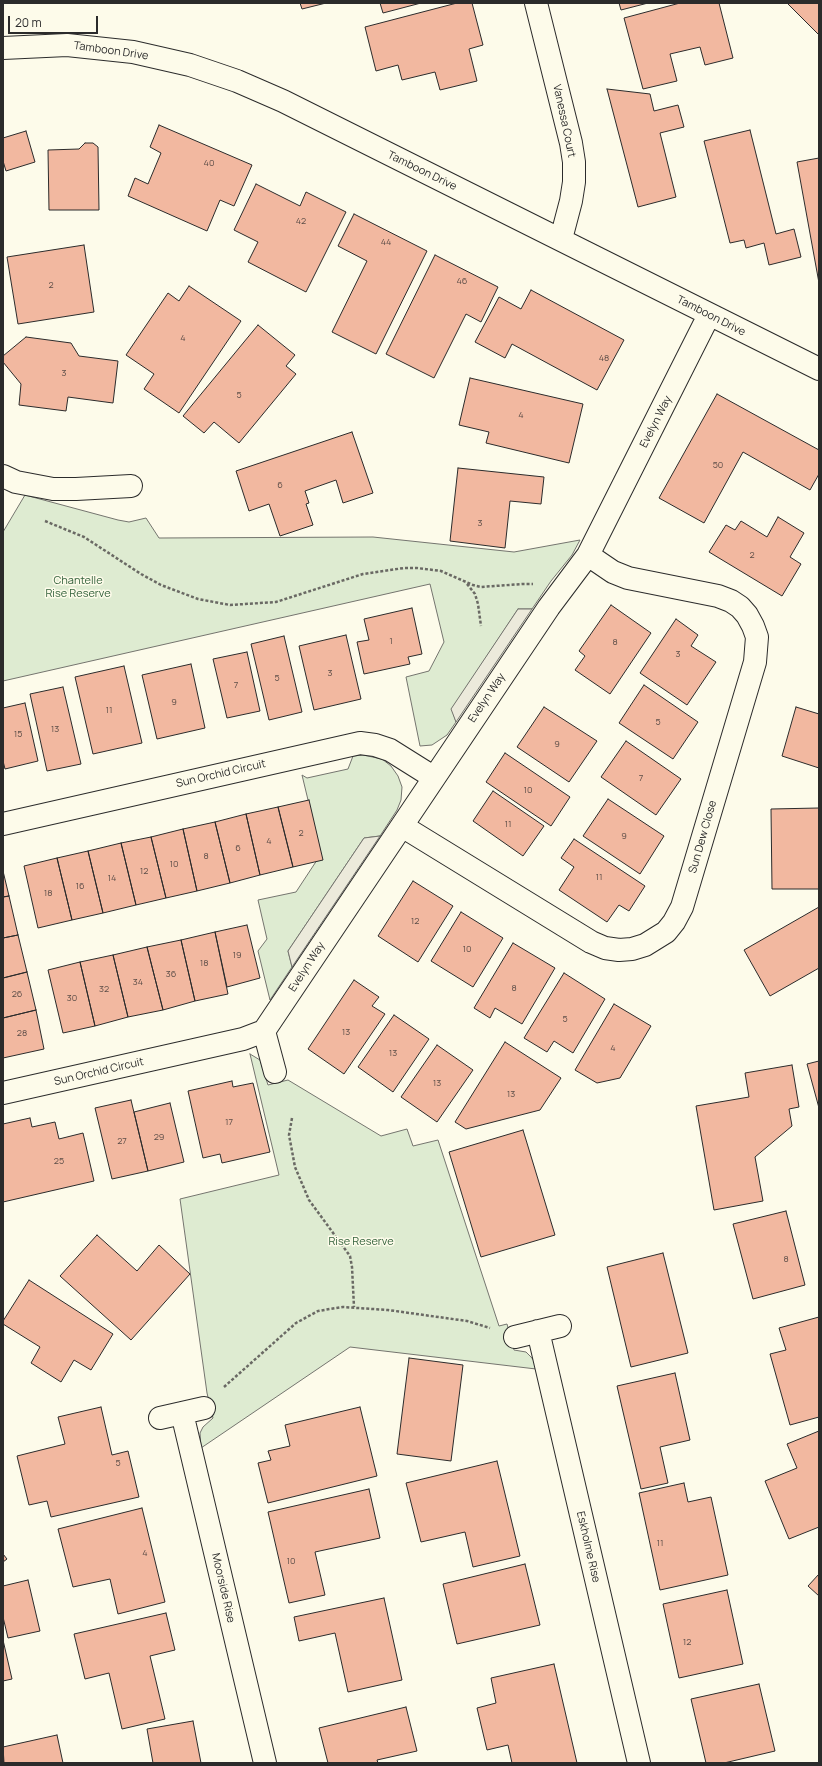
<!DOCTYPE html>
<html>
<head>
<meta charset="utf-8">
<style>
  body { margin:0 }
  #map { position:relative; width:822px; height:1766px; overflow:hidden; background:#fdfbea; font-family:Manrope,sans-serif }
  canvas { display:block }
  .frame { position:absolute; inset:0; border:4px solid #2b2b2b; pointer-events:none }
  .scale { position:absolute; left:8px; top:16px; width:90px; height:18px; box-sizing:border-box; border:2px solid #2b2b2b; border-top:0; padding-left:5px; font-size:12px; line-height:14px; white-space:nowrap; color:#2b2b2b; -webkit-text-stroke:3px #fdfbea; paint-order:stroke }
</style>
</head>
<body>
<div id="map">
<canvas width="822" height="1766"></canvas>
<div class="frame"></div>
<div class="scale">20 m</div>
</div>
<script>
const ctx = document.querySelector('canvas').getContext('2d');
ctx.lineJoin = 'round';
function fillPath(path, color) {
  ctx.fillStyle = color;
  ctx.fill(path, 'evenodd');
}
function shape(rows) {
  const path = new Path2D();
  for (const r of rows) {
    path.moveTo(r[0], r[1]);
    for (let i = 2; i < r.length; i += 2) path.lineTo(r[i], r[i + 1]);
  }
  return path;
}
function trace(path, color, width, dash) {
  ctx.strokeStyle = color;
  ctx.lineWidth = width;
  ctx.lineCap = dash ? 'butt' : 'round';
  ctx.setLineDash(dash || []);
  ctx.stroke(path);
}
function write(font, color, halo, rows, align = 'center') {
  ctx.font = font + ' Manrope,sans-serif';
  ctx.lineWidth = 3;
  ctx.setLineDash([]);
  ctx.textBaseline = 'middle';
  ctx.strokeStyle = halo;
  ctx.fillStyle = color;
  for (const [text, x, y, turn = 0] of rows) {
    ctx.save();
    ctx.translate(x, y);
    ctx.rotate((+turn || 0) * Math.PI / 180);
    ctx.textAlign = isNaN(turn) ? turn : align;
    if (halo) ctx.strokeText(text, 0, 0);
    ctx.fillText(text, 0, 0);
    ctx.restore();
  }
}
const green = shape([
  [25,495,118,520,129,522,146,518,159,538,373,537,514,552,580,540,572,555,551,581,532,609,518,609,452,709,456,722,447,735,432,745,420,746,406,677,429,671,444,642,430,584,3,681,3,532,25,495],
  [363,755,382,759,391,766,398,776,402,787,401,800,397,810,380,836,364,838,288,951,292,967,270,1000,258,951,267,939,258,900,296,892,321,854,302,775,307,778,348,769,353,756,363,755],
  [250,1054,260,1060,268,1085,288,1080,381,1136,407,1129,413,1146,438,1140,499,1326,507,1324,514,1350,526,1352,531,1357,535,1362,536,1369,350,1347,201,1448,200,1433,203,1427,213,1418,207,1393,180,1199,279,1175,250,1054]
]);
fillPath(green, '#deebd1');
trace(green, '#74746e', 1);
const parking = shape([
  [518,609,532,609,456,722,451,709,518,609],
  [380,836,292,967,288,951,364,838,380,836]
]);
fillPath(parking, '#eceadb');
trace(parking, '#74746e', 1);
const building = shape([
  [300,3,326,3,302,9,300,3],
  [380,3,421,3,383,13,380,3],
  [457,3,472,3,483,45,469,49,477,81,440,90,435,72,402,80,398,65,376,71,365,27,457,3],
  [619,3,648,3,621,10,619,3],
  [680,3,719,3,733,58,705,65,700,47,670,54,677,81,643,89,624,18,680,3],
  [790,3,819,3,819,35,788,4,790,3],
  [607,89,650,94,654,111,678,105,684,127,660,133,676,197,638,207,607,89],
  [159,125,252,165,234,206,220,200,207,231,128,196,135,178,148,184,161,153,150,147,159,125],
  [750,130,776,234,794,229,801,257,769,265,764,243,746,248,744,240,730,243,704,141,750,130],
  [26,131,35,162,6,171,3,161,3,138,26,131],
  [85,143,93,143,98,147,99,210,49,210,48,150,79,149,85,143],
  [819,158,819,283,797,162,819,158],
  [256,184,300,206,306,192,346,212,306,292,248,262,258,242,234,230,256,184],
  [354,214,427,251,376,354,332,332,367,261,338,246,354,214],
  [84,245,94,312,18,324,7,257,84,245],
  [435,255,498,287,481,322,466,314,434,378,386,354,435,255],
  [189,286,241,321,179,413,144,389,154,374,126,355,168,293,179,301,189,286],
  [531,290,624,340,597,390,512,344,505,358,475,342,499,297,521,309,531,290],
  [258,325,295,355,286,366,296,374,239,443,214,422,204,433,183,416,258,325],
  [26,337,71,343,79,356,118,361,113,403,68,397,66,411,19,405,21,384,3,362,3,356,26,337],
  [470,378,583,404,569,463,486,443,489,432,459,425,470,378],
  [717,394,819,450,819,474,810,490,743,452,704,523,659,498,717,394],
  [352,432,373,493,343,503,336,480,305,491,309,503,306,504,313,525,280,536,269,504,249,511,236,471,352,432],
  [458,468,544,477,541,504,510,501,505,548,450,541,458,468],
  [778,517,804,533,790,557,801,564,782,596,709,552,726,525,735,530,741,521,767,537,778,517],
  [611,605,651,633,610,694,575,670,585,656,579,651,611,605],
  [412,608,422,654,408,657,410,664,364,674,357,642,369,640,364,619,412,608],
  [676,619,698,635,691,646,716,662,687,705,640,673,676,619],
  [346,635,361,699,314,710,299,646,346,635],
  [284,636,302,712,269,720,251,644,284,636],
  [247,652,260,711,227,718,213,659,247,652],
  [191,664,205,728,157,739,142,675,191,664],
  [124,666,142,743,93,754,75,677,124,666],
  [644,685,698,722,673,759,619,723,644,685],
  [63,687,81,764,47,771,30,694,63,687],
  [25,703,38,761,5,769,3,761,3,708,25,703],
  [544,707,597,741,569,782,517,747,544,707],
  [796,707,819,714,819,768,782,756,796,707],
  [626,741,681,779,656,815,601,777,626,741],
  [505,753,570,797,551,826,486,782,505,753],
  [493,791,544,826,523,856,473,821,493,791],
  [608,799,664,836,640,874,583,836,608,799],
  [309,800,323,860,293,867,278,807,309,800],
  [278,807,293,867,260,875,246,814,278,807],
  [819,808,819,889,772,889,771,809,819,808],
  [246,814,260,875,230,883,215,822,246,814],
  [215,822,230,883,197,891,183,829,215,822],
  [183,829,197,891,166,898,151,837,183,829],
  [151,837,166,898,136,905,121,843,151,837],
  [574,839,645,886,629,911,619,905,607,922,559,890,574,867,561,858,574,839],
  [121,843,136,905,103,913,88,851,121,843],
  [88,851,103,913,72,920,57,858,88,851],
  [57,858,72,920,38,928,24,866,57,858],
  [3,871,9,896,3,897,3,871],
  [413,881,453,906,418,962,378,936,413,881],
  [9,896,18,935,3,938,3,897,9,896],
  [819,907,819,968,770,996,744,950,819,907],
  [461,912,503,938,473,987,431,961,461,912],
  [247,925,260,978,227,987,215,932,247,925],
  [215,932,228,994,195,1001,181,940,215,932],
  [18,935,27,972,3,978,3,938,18,935],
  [181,940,195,1001,163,1010,147,947,181,940],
  [513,943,555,968,522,1024,495,1008,490,1018,474,1008,513,943],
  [147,947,163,1010,128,1017,113,955,147,947],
  [113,955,128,1017,95,1026,80,962,113,955],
  [80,962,95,1026,63,1033,48,970,80,962],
  [27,972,36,1010,3,1018,3,978,27,972],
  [564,973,605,999,573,1053,554,1041,547,1052,524,1038,564,973],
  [354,980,379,997,372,1006,385,1014,344,1074,308,1049,354,980],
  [614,1004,651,1026,620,1078,597,1083,575,1070,614,1004],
  [36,1010,44,1049,3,1058,3,1018,36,1010],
  [394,1015,429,1039,393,1092,358,1067,394,1015],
  [505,1042,561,1078,540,1110,466,1129,455,1122,505,1042],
  [437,1045,473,1070,437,1122,401,1097,437,1045],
  [819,1061,819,1108,807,1064,819,1061],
  [792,1065,799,1107,789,1109,792,1126,755,1157,763,1201,714,1210,696,1106,749,1097,745,1073,792,1065],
  [232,1081,233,1087,253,1083,270,1152,222,1163,220,1154,203,1158,188,1091,232,1081],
  [131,1100,148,1171,112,1179,95,1108,131,1100],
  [170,1103,184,1162,148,1171,134,1112,170,1103],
  [30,1118,32,1127,55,1122,59,1139,83,1133,94,1181,3,1202,3,1124,30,1118],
  [523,1130,555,1235,481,1257,449,1152,523,1130],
  [786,1211,805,1285,753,1299,733,1224,786,1211],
  [97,1235,137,1271,159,1245,190,1274,131,1340,60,1276,97,1235],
  [663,1253,688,1353,631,1367,607,1267,663,1253],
  [29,1280,113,1334,91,1370,74,1360,61,1382,31,1363,40,1347,3,1324,3,1321,29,1280],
  [819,1317,819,1417,790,1425,770,1354,786,1350,779,1328,819,1317],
  [409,1358,463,1365,451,1461,397,1454,409,1358],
  [675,1373,690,1440,660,1447,668,1483,641,1489,617,1386,675,1373],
  [101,1407,112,1455,128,1451,139,1497,51,1517,47,1501,29,1505,17,1456,65,1444,58,1417,101,1407],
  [360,1407,377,1476,268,1503,258,1463,271,1460,268,1451,290,1446,285,1425,360,1407],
  [819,1431,819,1527,789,1539,765,1481,797,1468,787,1444,819,1431],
  [497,1461,520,1556,473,1567,465,1532,421,1542,406,1483,497,1461],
  [684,1483,688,1502,711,1497,728,1575,660,1590,639,1493,684,1483],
  [369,1489,380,1538,315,1552,325,1595,289,1603,268,1512,369,1489],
  [142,1508,165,1602,118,1614,110,1579,73,1587,58,1529,142,1508],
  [3,1554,7,1559,3,1562,3,1554],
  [525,1564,540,1625,457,1644,443,1584,525,1564],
  [819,1574,819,1596,808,1586,819,1574],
  [28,1580,40,1631,8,1638,3,1617,3,1586,28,1580],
  [727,1590,743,1664,679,1678,663,1604,727,1590],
  [384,1598,402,1680,348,1692,335,1633,299,1641,294,1617,384,1598],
  [166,1613,175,1650,150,1656,165,1719,122,1729,109,1673,85,1679,74,1634,166,1613],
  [3,1640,12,1679,3,1681,3,1640],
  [554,1664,577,1763,512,1763,508,1745,487,1750,477,1708,496,1703,491,1678,554,1664],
  [759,1684,775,1751,724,1763,706,1763,691,1699,759,1684],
  [406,1707,417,1751,377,1760,378,1763,328,1763,319,1728,406,1707],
  [193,1721,201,1763,153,1763,147,1729,193,1721],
  [57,1735,63,1763,4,1763,3,1747,57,1735]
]);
fillPath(building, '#f2b8a0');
trace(building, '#2b2b2b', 1);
const minor = shape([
  [536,3,571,143,574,162,574,182,571,201,561,239],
  [3,48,67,45,133,52,190,65,237,81,283,101,819,369],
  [3,476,16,482,53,489,76,489,131,486],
  [3,824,360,743,375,745,390,750,433,777],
  [402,826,591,942,605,948,619,950,632,949,645,945,666,932,674,922,682,907,755,662,757,637,753,626,747,615,740,607,731,601,718,596,628,578,613,572,588,555],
  [275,1072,264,1031,549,607,588,555,709,315],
  [3,1093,243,1039,264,1031],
  [538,1331,639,1763],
  [515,1337,560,1326],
  [182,1413,265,1763],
  [160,1418,204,1408]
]);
trace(minor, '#2b2b2b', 24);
trace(shape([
  [45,521,84,537,141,574,161,585,198,599,230,605,276,602,363,574,404,568,417,568,441,571,473,585,481,587,522,584,533,584],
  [467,584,475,594,478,604,481,626],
  [292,1118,289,1135,295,1167,309,1200,350,1256,352,1267,354,1307],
  [224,1387,296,1323,318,1311,330,1309,343,1307,388,1310,467,1321,490,1328]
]), '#6a6964', 2.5, [3, 2]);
trace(minor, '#fdfbea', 22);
write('9px', '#5d4e48', null, [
  ["40",209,163],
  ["42",301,221],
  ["44",386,242],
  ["46",462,281],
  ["2",51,285],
  ["4",183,338],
  ["48",604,358],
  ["3",64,373],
  ["5",239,395],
  ["4",521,415],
  ["50",718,465],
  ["6",280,485],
  ["3",480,523],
  ["2",752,555],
  ["1",391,641],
  ["8",615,642],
  ["3",678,654],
  ["3",330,673],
  ["5",277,678],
  ["7",236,685],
  ["9",174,702],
  ["11",109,710],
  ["5",658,722],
  ["13",55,729],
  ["15",18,734],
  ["9",557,744],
  ["7",641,778],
  ["10",528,790],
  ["11",508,824],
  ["2",301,833],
  ["9",624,836],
  ["4",269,841],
  ["6",238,848],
  ["8",206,856],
  ["10",174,864],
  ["12",144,871],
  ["11",599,877],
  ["14",112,878],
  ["16",80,886],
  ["18",48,893],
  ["12",415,921],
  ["10",467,949],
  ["19",237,955],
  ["18",204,963],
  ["36",171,974],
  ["34",138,982],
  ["8",514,988],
  ["32",104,989],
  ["26",17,994],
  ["30",72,998],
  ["5",565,1019],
  ["13",346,1032],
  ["28",22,1033],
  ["4",613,1048],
  ["13",393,1053],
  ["13",437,1083],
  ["13",511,1094],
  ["17",229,1122],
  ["29",159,1137],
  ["27",122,1141],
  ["25",59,1161],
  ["8",786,1259],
  ["5",118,1463],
  ["11",660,1543],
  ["4",145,1553],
  ["10",291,1561],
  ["12",687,1642]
]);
write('11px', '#2b2b2b', '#fdfbea', [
  ["Tamboon Drive",111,51,8],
  ["Vanessa Court",564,121,78],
  ["Tamboon Drive",422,171,26],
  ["Tamboon Drive",711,316,27],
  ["Evelyn Way",656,422,-63],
  ["Evelyn Way",487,698,-56],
  ["Sun Orchid Circuit",221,774,-13],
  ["Sun Dew Close",703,837,-74],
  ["Evelyn Way",307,967,-57],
  ["Sun Orchid Circuit",99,1072,-13],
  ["Eskholme Rise",588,1547,77],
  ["Moorside Rise",223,1588,77]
]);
write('11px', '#34623c', '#fdfbea', [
  ["Chantelle",78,581],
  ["Rise Reserve",78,594],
  ["Rise Reserve",361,1242]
]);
</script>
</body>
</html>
